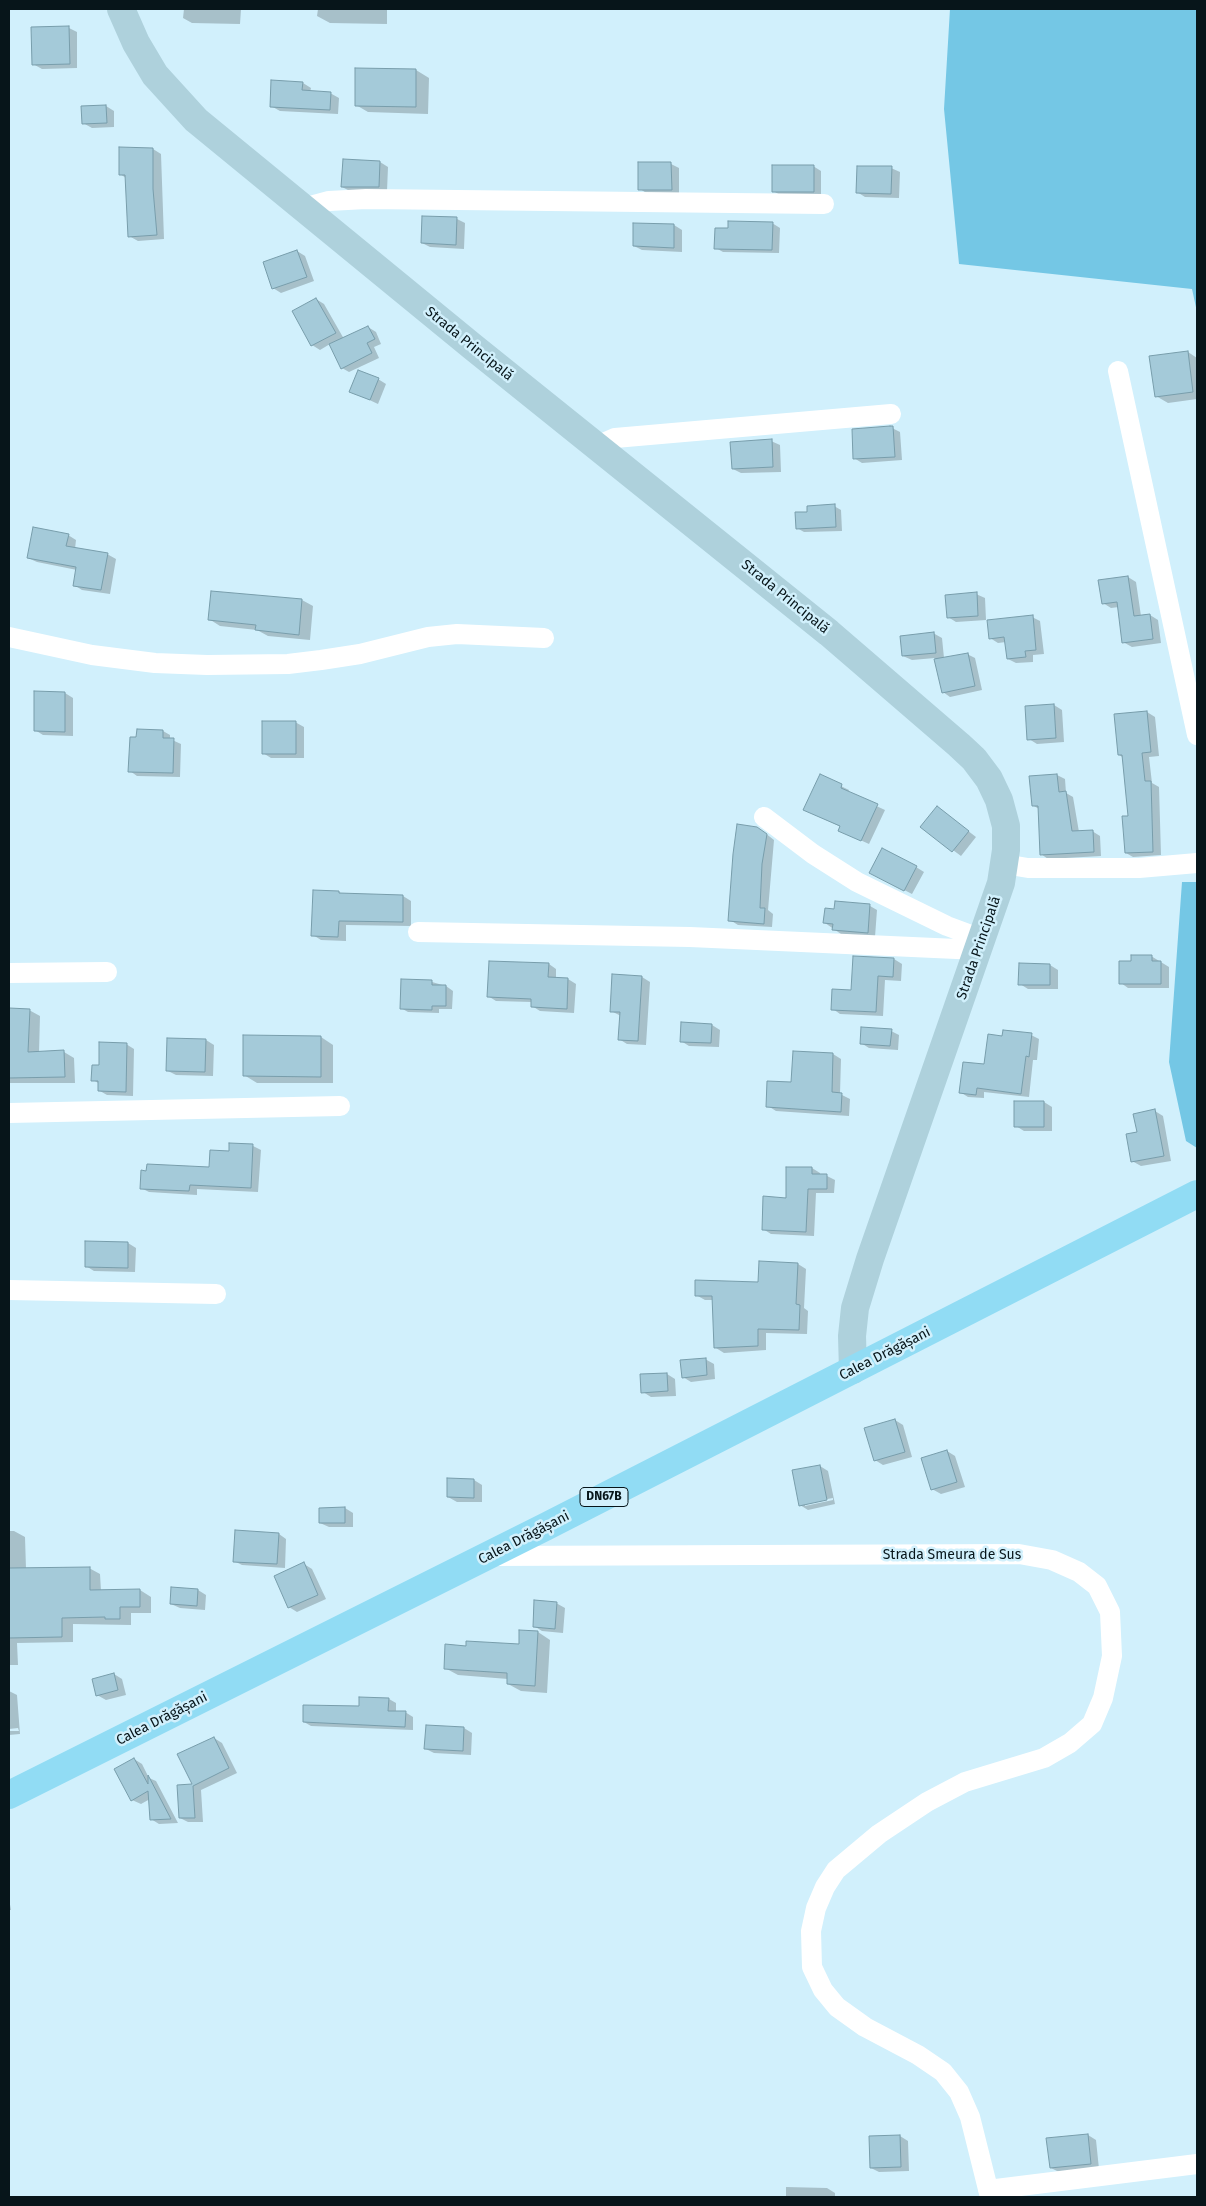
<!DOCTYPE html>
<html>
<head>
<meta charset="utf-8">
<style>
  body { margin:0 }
  #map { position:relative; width:1206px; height:2206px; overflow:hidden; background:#d1f0fc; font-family:"Fira Sans",sans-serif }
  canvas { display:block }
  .frame { position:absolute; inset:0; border:10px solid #07151a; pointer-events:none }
</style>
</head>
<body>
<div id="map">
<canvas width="1206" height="2206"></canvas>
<div class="frame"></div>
</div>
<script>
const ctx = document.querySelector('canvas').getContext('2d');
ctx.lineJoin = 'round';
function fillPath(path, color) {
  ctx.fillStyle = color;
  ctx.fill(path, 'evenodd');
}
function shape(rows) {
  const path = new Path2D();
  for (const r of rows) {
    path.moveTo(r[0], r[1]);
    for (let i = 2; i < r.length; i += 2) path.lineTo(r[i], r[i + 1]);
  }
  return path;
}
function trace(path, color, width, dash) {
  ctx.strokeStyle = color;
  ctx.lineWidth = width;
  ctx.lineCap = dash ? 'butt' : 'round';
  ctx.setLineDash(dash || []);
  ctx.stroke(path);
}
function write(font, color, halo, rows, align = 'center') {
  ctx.font = font + ' "Fira Sans",sans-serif';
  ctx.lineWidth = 5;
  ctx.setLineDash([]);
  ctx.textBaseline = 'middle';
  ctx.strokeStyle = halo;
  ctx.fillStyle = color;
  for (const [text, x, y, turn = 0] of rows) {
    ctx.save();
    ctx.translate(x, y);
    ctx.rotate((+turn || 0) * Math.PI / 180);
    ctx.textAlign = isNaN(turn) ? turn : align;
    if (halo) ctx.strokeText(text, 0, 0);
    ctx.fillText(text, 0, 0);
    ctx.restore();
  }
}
fillPath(shape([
  [950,9,1197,9,1197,312,1192,289,959,264,944,109],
  [1182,882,1197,882,1197,1148,1186,1141,1169,1062]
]), '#74c7e5');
fillPath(shape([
  [184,9,241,9,240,24,192,23,183,18],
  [318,9,387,9,387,24,330,23,317,16],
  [69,28,77,32,77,68,42,69,33,64],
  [357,69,416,70,429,78,428,114,368,112,356,105],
  [303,83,311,88,310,92,330,93,339,98,338,114,280,111,271,106],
  [106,106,114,111,114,127,92,128,83,123],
  [153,149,161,154,164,239,138,241,129,236,126,178,120,174],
  [344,160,380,162,388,167,387,191,350,191,342,187],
  [671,164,679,168,679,194,648,194,640,189],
  [813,166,821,171,821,196,782,196,773,191],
  [891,168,900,172,899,198,865,197,857,192],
  [457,219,465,223,464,249,430,247,422,243],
  [772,223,780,228,779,253,723,252,716,248,729,229],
  [634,224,674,225,682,230,682,252,642,250,634,246],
  [297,251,305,256,314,281,281,293,273,288],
  [316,299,324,304,344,339,368,327,376,332,381,344,374,347,379,358,349,372,342,368,330,344,320,350,312,345],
  [1188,352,1197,358,1197,399,1168,403,1156,396],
  [378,379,386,384,378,404,350,391],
  [892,428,900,432,902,460,862,463,854,458],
  [771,441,780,445,781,472,741,473,733,469],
  [834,506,841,510,842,531,804,532,797,528,809,513],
  [68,535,76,540,75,549,107,554,116,559,110,594,82,590,74,585,77,570,37,562,28,558],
  [1128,577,1136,582,1141,616,1150,615,1158,620,1161,643,1132,647,1123,642,1119,607,1111,608,1103,603],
  [212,592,302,600,313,606,310,640,268,636,257,630,220,626,209,619],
  [976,594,985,598,986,620,956,622,948,617],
  [1032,617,1040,621,1044,654,1033,655,1033,662,1016,663,1008,659,1006,642,998,643,990,638],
  [933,633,942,638,944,658,967,654,975,658,982,690,950,697,943,692,935,658,912,660,903,656],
  [36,693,65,693,73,698,73,736,43,735,35,730],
  [1054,705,1062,710,1064,742,1037,744,1029,739],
  [1147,712,1155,717,1159,756,1149,757,1152,783,1159,787,1161,855,1133,857,1126,853,1129,817,1124,758,1119,755,1115,715],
  [295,722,304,727,304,758,271,758,263,753],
  [163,731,170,735,170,739,181,744,180,777,137,776,130,771,137,738],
  [1057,775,1065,779,1066,793,1073,797,1079,832,1092,831,1100,836,1101,856,1048,859,1041,854,1039,809,1034,806],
  [820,776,849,790,848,793,885,810,869,844,847,834,841,827,813,814],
  [937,807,976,837,961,856,922,827],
  [765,833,774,840,768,910,773,914,772,927,738,925,730,920],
  [916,867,924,872,912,894,879,877],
  [314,891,339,892,344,895,403,896,411,901,411,926,346,925,346,941,321,940,313,935],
  [870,906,877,910,875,937,841,934,825,923,836,911],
  [1151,956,1169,967,1169,988,1128,988,1121,983,1133,962],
  [894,959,902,964,901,981,885,980,883,1016,840,1014,833,1009],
  [549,964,556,969,556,979,568,979,576,984,574,1013,540,1011,532,1006,532,1002,496,1001,488,996],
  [1020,964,1050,965,1058,970,1058,989,1028,989,1020,984],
  [642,977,650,982,646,1045,627,1044,619,1039,621,1016,611,1011],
  [402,981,432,982,446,986,453,991,452,1009,439,1009,439,1013,408,1012,401,1008],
  [9,1009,29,1010,40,1016,39,1053,64,1052,74,1058,75,1083,9,1083],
  [682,1023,712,1025,720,1030,719,1047,689,1046,681,1041],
  [891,1031,899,1035,898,1050,869,1048,861,1043],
  [1031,1035,1039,1039,1037,1060,1033,1060,1029,1097,984,1092,984,1098,968,1097,960,1092,985,1065,1003,1038],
  [321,1037,333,1045,333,1083,257,1083,244,1075],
  [206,1040,214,1045,213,1076,176,1075,168,1071],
  [126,1044,134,1049,133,1096,107,1095,100,1091,100,1084,93,1080,100,1067],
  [794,1052,833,1054,841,1059,840,1094,850,1099,849,1116,776,1111,768,1106,792,1083],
  [1044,1102,1052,1107,1052,1131,1024,1131,1016,1126],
  [1155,1111,1163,1116,1171,1161,1141,1166,1132,1161],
  [253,1146,261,1150,258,1192,197,1189,197,1195,149,1192,141,1188,210,1169,230,1153],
  [787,1168,812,1168,820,1173,820,1176,827,1176,835,1180,834,1193,816,1193,814,1236,771,1234,763,1229,787,1199],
  [128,1243,136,1248,135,1272,94,1271,86,1266],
  [798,1264,806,1269,804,1308,808,1311,807,1334,766,1333,766,1350,724,1353,716,1348,714,1300,705,1300,696,1295,759,1283],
  [705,1359,714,1364,715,1379,691,1382,683,1377],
  [667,1374,675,1379,676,1396,651,1397,643,1392],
  [895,1420,903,1425,912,1457,883,1465,875,1460],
  [947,1451,955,1456,965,1487,941,1494,932,1489],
  [820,1466,828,1471,835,1504,808,1510,800,1505],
  [833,1498,833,1500,805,1506,805,1503],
  [449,1479,474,1480,482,1485,482,1502,457,1502,448,1497],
  [345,1508,353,1513,353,1527,329,1527,320,1523],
  [9,1531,14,1531,25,1537,26,1569,89,1568,100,1574,101,1591,140,1590,151,1597,151,1613,131,1613,131,1625,73,1624,73,1642,17,1643,18,1665,9,1665],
  [279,1534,286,1539,285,1568,242,1565,234,1561],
  [304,1564,312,1569,326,1599,297,1612,289,1607],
  [198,1590,206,1595,205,1610,180,1608,171,1604],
  [556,1603,565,1608,563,1633,542,1631,534,1626],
  [538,1632,550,1640,547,1693,521,1691,508,1684,508,1679,458,1675,445,1668,467,1647,520,1645],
  [114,1674,122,1679,126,1695,106,1700,97,1695],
  [9,1691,17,1695,20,1734,9,1735,9,1731,19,1731,18,1728,9,1729],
  [389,1699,396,1703,396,1712,405,1712,413,1717,413,1730,311,1726,304,1722],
  [464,1728,472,1733,471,1755,434,1753,426,1749],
  [214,1738,222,1743,237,1773,201,1790,203,1822,188,1822,180,1818,178,1786,194,1786,179,1755],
  [134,1759,142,1764,149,1778,156,1781,178,1823,159,1824,151,1819,150,1799,141,1804,132,1800],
  [9,1899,11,1910,9,1910],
  [1088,2135,1096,2140,1099,2169,1059,2172,1051,2168],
  [900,2136,908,2141,909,2171,879,2172,871,2168],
  [786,2187,827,2188,835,2193,835,2197,786,2197]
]), '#0003');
const building = shape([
  [69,26,70,64,32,65,31,27,69,26],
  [355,68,416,69,416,107,355,106,355,68],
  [271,80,303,82,302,90,331,92,330,110,270,107,271,80],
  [106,105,107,123,82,124,81,106,106,105],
  [119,147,153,148,153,189,157,235,128,237,125,175,119,175,119,147],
  [343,159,380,161,379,187,341,187,343,159],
  [638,162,671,162,672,190,638,190,638,162],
  [772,165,814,165,814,192,772,192,772,165],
  [857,166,892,166,891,194,856,193,857,166],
  [422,216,457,217,456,245,421,243,422,216],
  [728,221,773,222,772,250,714,249,715,228,728,228,728,221],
  [633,223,674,224,674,248,633,246,633,223],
  [297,250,307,277,272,289,263,262,297,250],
  [316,298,336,333,311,346,292,311,316,298],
  [368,326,375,339,367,343,372,353,341,369,329,344,368,326],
  [1188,351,1193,392,1155,397,1149,356,1188,351],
  [358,370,379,378,370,400,349,392,358,370],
  [890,426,893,426,895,457,853,459,852,429,890,426],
  [772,439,773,467,732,469,730,442,772,439],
  [835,504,836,527,796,529,795,512,807,512,807,506,835,504],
  [33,527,69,534,66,546,108,553,101,590,73,586,76,567,27,558,33,527],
  [1128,576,1134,616,1150,614,1153,639,1122,643,1117,602,1102,604,1098,580,1128,576],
  [211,591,302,599,299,635,255,630,256,625,208,620,211,591],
  [977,592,978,616,947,618,945,595,977,592],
  [1033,615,1036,650,1025,651,1026,657,1007,659,1004,637,989,639,987,620,1033,615],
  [934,632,936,653,902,656,900,636,934,632],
  [968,653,975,686,942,693,934,659,968,653],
  [34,691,65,692,65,732,34,731,34,691],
  [1054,704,1056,738,1027,740,1025,706,1054,704],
  [1147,711,1151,752,1142,753,1145,781,1151,781,1153,852,1125,853,1122,816,1128,816,1122,755,1118,755,1114,714,1147,711],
  [262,721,296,721,296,754,262,754,262,721],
  [137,729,163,730,163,738,174,738,173,773,128,772,130,737,136,737,137,729],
  [820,774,842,784,841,788,878,804,861,841,838,831,840,826,803,810,820,774],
  [1057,774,1059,792,1066,791,1072,831,1093,830,1094,852,1040,855,1038,806,1032,806,1029,776,1057,774],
  [937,806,969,831,952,852,920,827,937,806],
  [737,824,757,827,767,834,762,864,760,908,765,908,764,924,728,921,733,854,737,824],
  [882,848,917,866,904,891,869,873,882,848],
  [313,890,339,891,339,893,403,895,403,922,339,921,338,937,311,936,313,890],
  [835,901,870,904,868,933,832,930,833,924,823,923,825,908,834,909,835,901],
  [1131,955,1152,955,1152,961,1161,961,1161,984,1119,984,1119,961,1131,961,1131,955],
  [853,956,894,958,893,977,878,976,876,1012,831,1010,832,989,851,990,853,956],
  [489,961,549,963,548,977,568,978,567,1009,531,1007,531,999,487,997,489,961],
  [1019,963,1050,964,1050,985,1018,985,1019,963],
  [612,974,642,976,638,1041,618,1040,620,1012,610,1012,612,974],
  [401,979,432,980,432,985,446,985,446,1006,432,1006,432,1010,400,1009,401,979],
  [9,1008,30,1009,28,1052,64,1050,65,1077,9,1078,9,1008],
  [681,1022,712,1024,711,1043,680,1042,681,1022],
  [861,1027,892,1029,890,1046,860,1044,861,1027],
  [1003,1030,1032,1033,1029,1057,1026,1056,1021,1094,977,1088,976,1095,959,1093,963,1062,984,1064,988,1034,1002,1036,1003,1030],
  [243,1035,321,1036,321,1077,243,1076,243,1035],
  [167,1038,206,1039,205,1072,166,1071,167,1038],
  [99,1042,127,1043,126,1092,98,1091,98,1081,91,1081,92,1065,99,1065,99,1042],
  [793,1051,833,1053,832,1092,842,1093,841,1112,766,1107,767,1081,791,1082,793,1051],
  [1014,1101,1044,1101,1044,1127,1014,1127,1014,1101],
  [1155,1109,1164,1156,1131,1162,1126,1134,1137,1132,1133,1114,1155,1109],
  [229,1143,253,1144,251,1188,190,1185,189,1191,140,1189,141,1170,146,1171,147,1164,209,1167,210,1150,229,1151,229,1143],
  [786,1167,812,1167,812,1174,827,1174,827,1189,808,1189,806,1232,762,1230,763,1196,786,1198,786,1167],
  [85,1241,128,1242,128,1268,85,1267,85,1241],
  [759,1261,798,1263,796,1304,800,1305,799,1330,758,1329,758,1346,714,1348,712,1296,695,1296,695,1280,758,1282,759,1261],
  [706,1358,707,1375,682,1378,680,1360,706,1358],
  [667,1373,668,1391,641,1393,640,1374,667,1373],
  [895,1419,905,1452,874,1461,864,1428,895,1419],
  [947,1450,957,1482,931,1490,921,1458,947,1450],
  [820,1465,827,1500,799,1506,792,1470,820,1465],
  [447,1478,474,1479,474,1498,447,1497,447,1478],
  [345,1507,345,1523,319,1523,319,1508,345,1507],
  [235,1530,279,1533,277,1564,233,1562,235,1530],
  [304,1562,318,1595,288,1608,274,1576,304,1562],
  [90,1567,90,1590,140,1589,140,1607,120,1607,120,1619,105,1619,105,1617,62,1618,62,1637,9,1638,9,1568,90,1567],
  [171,1587,198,1589,197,1606,170,1604,171,1587],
  [534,1600,557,1602,555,1629,533,1627,534,1600],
  [519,1630,538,1631,535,1686,507,1684,507,1673,444,1669,445,1644,466,1646,466,1641,519,1644,519,1630],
  [114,1673,118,1690,96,1696,92,1679,114,1673],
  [359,1697,389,1698,388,1711,406,1711,405,1727,303,1722,303,1705,359,1706,359,1697],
  [426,1725,464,1727,463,1751,424,1749,426,1725],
  [214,1737,229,1768,193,1786,195,1818,179,1818,177,1785,192,1784,177,1754,214,1737],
  [134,1758,148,1784,148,1775,171,1819,150,1820,148,1791,131,1801,114,1769,134,1758],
  [1088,2134,1091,2164,1050,2168,1046,2138,1088,2134],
  [900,2135,901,2167,870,2168,869,2136,900,2135]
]);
fillPath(building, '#a4cad9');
trace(building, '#789dab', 1);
trace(shape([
  [303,208,329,201,366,199,824,204],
  [1118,371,1197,735],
  [597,446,615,438,891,414],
  [9,637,92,655,155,663,207,665,288,664,321,660,360,654,428,637,457,634,544,638],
  [764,817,813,854,857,882,947,926,982,939],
  [1004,864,1028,868,1139,868,1197,863],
  [418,932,690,937,979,950],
  [9,973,107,972],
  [9,1113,340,1106],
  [9,1290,216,1294],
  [489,1556,1019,1554,1052,1560,1079,1572,1097,1586,1110,1612,1112,1656,1103,1698,1092,1724,1070,1743,1044,1758,965,1782,927,1802,879,1834,836,1870,825,1887,816,1908,811,1931,812,1967,823,1990,837,2007,865,2027,918,2055,943,2072,959,2092,970,2117,990,2197],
  [988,2190,1197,2164]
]), '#fff', 20);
trace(shape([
  [121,9,136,43,155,75,196,120,473,347,829,633,959,745,974,759,989,779,999,800,1006,826,1006,850,1001,883,870,1259,855,1308,852,1336,853,1370]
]), '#aed1dc', 28);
trace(shape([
  [9,1795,545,1527,1197,1194]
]), '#91dcf4', 28);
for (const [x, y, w] of [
  [604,1497,48]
]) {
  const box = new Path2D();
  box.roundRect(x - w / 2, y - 9.5, w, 19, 4);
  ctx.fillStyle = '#d1f0fc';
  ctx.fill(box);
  trace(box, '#07151a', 1);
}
write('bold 12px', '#07151a', null, [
  ["DN67B",604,1497]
]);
write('14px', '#07151a', '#d1f0fc', [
  ["Strada Principală",469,344,39],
  ["Strada Principală",785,597,39],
  ["Strada Principală",979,948,-71],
  ["Calea Drăgășani",885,1354,-27],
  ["Calea Drăgășani",524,1538,-27],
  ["Strada Smeura de Sus",952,1555],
  ["Calea Drăgășani",162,1719,-27]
]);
</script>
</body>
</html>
